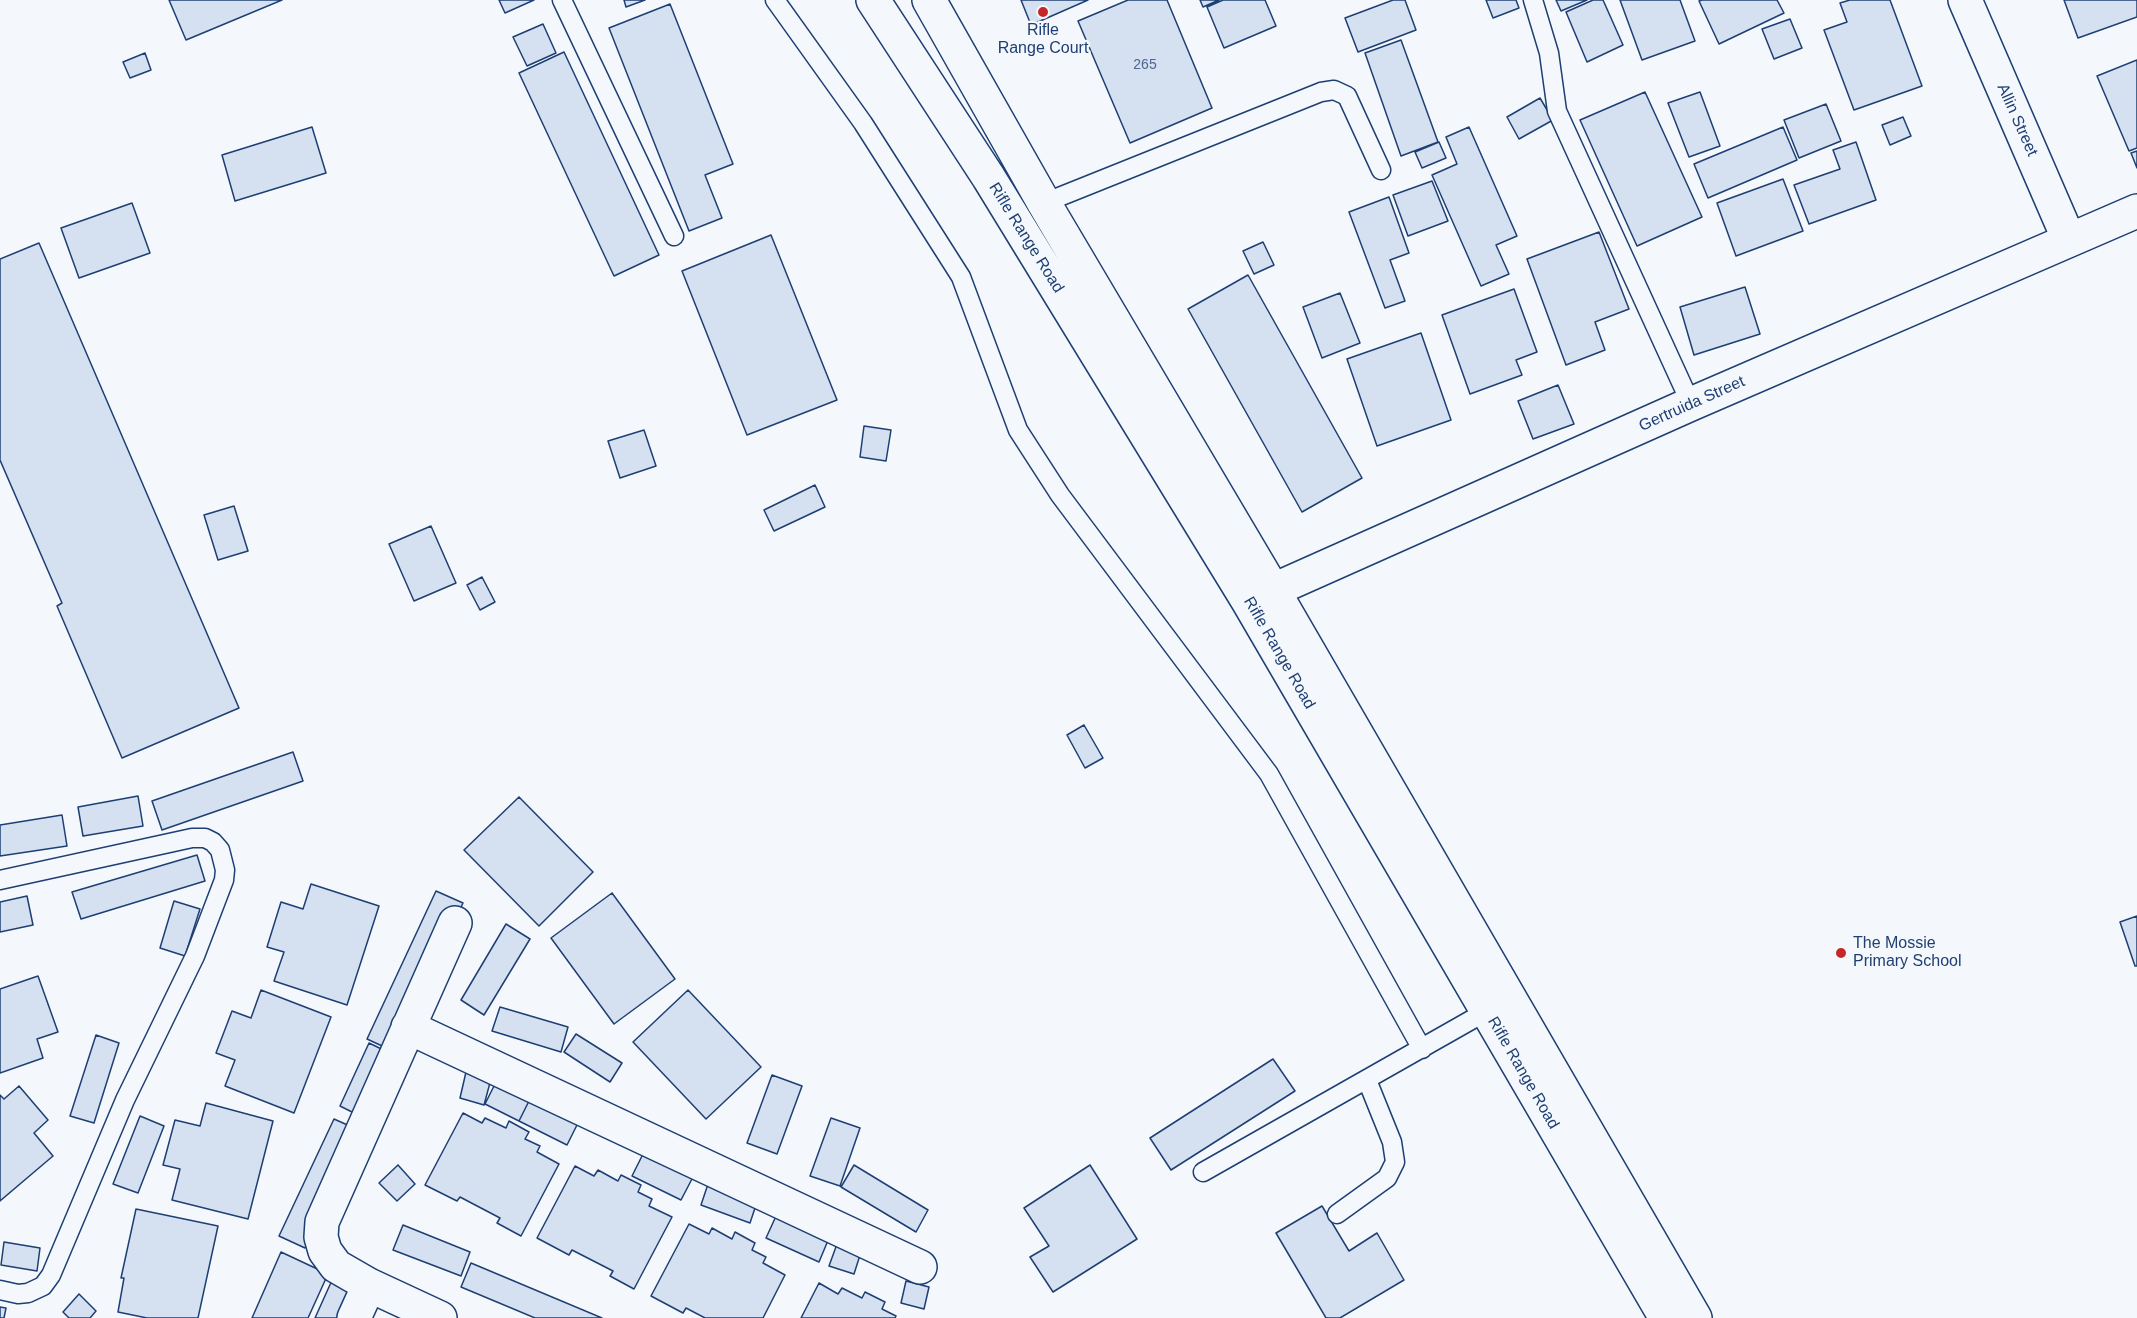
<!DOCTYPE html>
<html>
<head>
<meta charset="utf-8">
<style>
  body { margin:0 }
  canvas { display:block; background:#f4f7fb }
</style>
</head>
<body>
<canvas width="2137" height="1318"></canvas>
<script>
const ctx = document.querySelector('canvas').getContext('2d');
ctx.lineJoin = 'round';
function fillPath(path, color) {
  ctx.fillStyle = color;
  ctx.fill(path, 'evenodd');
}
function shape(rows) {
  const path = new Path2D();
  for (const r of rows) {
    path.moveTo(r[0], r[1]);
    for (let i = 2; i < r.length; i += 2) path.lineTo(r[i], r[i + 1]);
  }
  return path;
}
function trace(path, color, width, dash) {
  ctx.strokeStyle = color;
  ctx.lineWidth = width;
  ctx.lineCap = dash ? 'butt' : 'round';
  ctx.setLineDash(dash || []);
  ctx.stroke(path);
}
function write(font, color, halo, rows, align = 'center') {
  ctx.font = font + ' Helvetica,sans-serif';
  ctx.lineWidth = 4.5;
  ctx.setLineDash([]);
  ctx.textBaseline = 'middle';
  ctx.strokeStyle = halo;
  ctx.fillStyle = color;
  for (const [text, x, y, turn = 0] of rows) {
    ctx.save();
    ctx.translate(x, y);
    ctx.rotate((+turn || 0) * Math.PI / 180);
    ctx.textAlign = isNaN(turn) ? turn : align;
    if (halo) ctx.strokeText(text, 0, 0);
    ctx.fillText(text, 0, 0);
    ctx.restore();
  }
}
const building = shape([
  [169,0,282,0,186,40,169,0],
  [499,0,534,0,505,13,499,0],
  [624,0,645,0,626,7,624,0],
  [1021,0,1088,0,1031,25,1021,0],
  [1128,0,1167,0,1212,108,1130,143,1078,21,1128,0],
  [1200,0,1219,0,1203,7,1200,0],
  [1223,0,1265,0,1276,26,1224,48,1207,7,1223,0],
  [1393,0,1405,0,1416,30,1358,52,1345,18,1393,0],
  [1486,0,1516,0,1519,8,1493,18,1486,0],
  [1556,0,1587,0,1561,11,1556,0],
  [1593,0,1603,0,1623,45,1587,62,1566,12,1593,0],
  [1620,0,1680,0,1695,41,1642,60,1620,0],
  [1702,0,1777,0,1784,13,1719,44,1699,1,1702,0],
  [1850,0,1890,0,1922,86,1854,110,1824,30,1847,22,1840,3,1850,0],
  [2064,0,2137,0,2137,17,2078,38,2064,0],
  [670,4,733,164,705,175,722,218,689,231,609,28,670,4],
  [1790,19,1802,48,1774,59,1762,29,1790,19],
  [543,24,556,53,527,66,513,37,543,24],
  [1401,40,1438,142,1401,156,1365,53,1401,40],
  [564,52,659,255,614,276,519,73,564,52],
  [145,53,151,70,130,78,123,62,145,53],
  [2137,60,2137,148,2129,151,2097,76,2137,60],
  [1645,92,1702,217,1637,246,1580,120,1645,92],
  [1700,92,1720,146,1689,157,1668,103,1700,92],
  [1540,98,1553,120,1519,139,1507,117,1540,98],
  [1826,104,1841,141,1799,158,1784,120,1826,104],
  [1903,117,1911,136,1890,145,1882,125,1903,117],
  [312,127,326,173,235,201,222,155,312,127],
  [1469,127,1517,236,1496,245,1509,274,1481,286,1432,175,1457,164,1446,137,1469,127],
  [1783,127,1797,160,1708,198,1694,164,1783,127],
  [1439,142,1446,158,1422,168,1415,152,1439,142],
  [1856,142,1876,200,1809,224,1794,185,1840,169,1833,150,1856,142],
  [2137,151,2137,168,2131,153,2137,151],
  [1783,179,1803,231,1736,256,1717,203,1783,179],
  [1432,181,1448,221,1408,236,1393,195,1432,181],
  [1389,197,1409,253,1390,260,1405,301,1385,308,1349,212,1389,197],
  [132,203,150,253,79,278,61,228,132,203],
  [1599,232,1629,309,1595,322,1605,350,1566,365,1527,259,1599,232],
  [771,235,837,400,747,435,682,271,771,235],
  [1263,242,1274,265,1254,274,1243,251,1263,242],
  [39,243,239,708,122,758,57,606,62,603,0,460,0,259,39,243],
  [1248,275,1362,478,1302,512,1188,309,1248,275],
  [1745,287,1760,334,1694,355,1680,307,1745,287],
  [1514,289,1537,352,1516,360,1522,375,1470,394,1442,315,1514,289],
  [1340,293,1360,343,1322,358,1303,307,1340,293],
  [1421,333,1451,420,1377,446,1347,359,1421,333],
  [1558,385,1574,424,1533,439,1518,401,1558,385],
  [864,426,891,430,886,461,860,457,864,426],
  [644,430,656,466,620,478,608,441,644,430],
  [815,485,825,507,774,531,764,510,815,485],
  [234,506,248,551,218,560,204,515,234,506],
  [431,526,456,583,414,601,389,544,431,526],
  [482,577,495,602,480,610,467,585,482,577],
  [1084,725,1103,758,1085,768,1067,735,1084,725],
  [293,752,303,781,162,830,152,801,293,752],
  [138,796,143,826,83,836,78,807,138,796],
  [519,797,593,872,539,926,464,850,519,797],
  [62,815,67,846,0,856,0,825,62,815],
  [197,855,205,881,81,919,72,892,197,855],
  [311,884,379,906,347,1005,274,981,284,952,267,947,281,902,303,909,311,884],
  [436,891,463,903,393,1051,367,1039,436,891],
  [612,893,675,979,614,1024,551,938,612,893],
  [27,896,33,925,0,932,0,902,27,896],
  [174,901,200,909,185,956,160,948,174,901],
  [2137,916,2137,966,2135,966,2120,922,2137,916],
  [506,924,530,939,484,1015,461,1000,506,924],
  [38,976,58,1032,37,1039,43,1058,0,1073,0,989,38,976],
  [261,990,331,1017,294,1113,225,1086,235,1060,216,1053,232,1011,251,1018,261,990],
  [688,990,761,1067,706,1119,633,1042,688,990],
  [500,1007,568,1027,561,1052,492,1031,500,1007],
  [576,1034,622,1063,610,1082,564,1052,576,1034],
  [96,1035,119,1043,94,1123,70,1116,96,1035],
  [369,1043,394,1055,364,1118,340,1106,369,1043],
  [1273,1059,1295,1091,1171,1170,1150,1138,1273,1059],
  [466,1072,491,1079,484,1105,460,1098,466,1072],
  [772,1075,802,1086,777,1154,747,1143,772,1075],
  [497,1080,531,1097,519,1121,485,1104,497,1080],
  [19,1086,48,1120,34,1133,53,1156,0,1201,0,1095,4,1099,19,1086],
  [531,1097,579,1121,567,1145,519,1121,531,1097],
  [206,1103,273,1121,248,1219,172,1200,180,1169,163,1165,175,1120,200,1126,206,1103],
  [463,1113,482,1123,485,1118,506,1128,509,1121,529,1132,525,1139,540,1146,537,1152,559,1164,521,1236,497,1223,500,1218,460,1197,457,1201,425,1185,463,1113],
  [140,1116,164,1126,138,1193,113,1184,140,1116],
  [831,1118,860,1128,840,1186,810,1176,831,1118],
  [334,1119,361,1131,305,1248,279,1236,334,1119],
  [644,1152,693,1177,681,1200,632,1176,644,1152],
  [398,1165,415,1184,397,1201,379,1183,398,1165],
  [854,1165,928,1210,916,1232,841,1187,854,1165],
  [1090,1165,1137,1239,1053,1292,1030,1257,1049,1246,1024,1208,1090,1165],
  [575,1166,594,1176,598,1170,618,1181,621,1175,641,1185,638,1192,652,1199,649,1206,672,1217,634,1289,610,1276,613,1271,572,1250,569,1255,537,1238,575,1166],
  [708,1184,757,1202,750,1223,701,1205,708,1184],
  [1322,1206,1349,1251,1377,1233,1404,1280,1340,1318,1326,1318,1276,1233,1322,1206],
  [136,1209,218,1226,198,1318,147,1318,118,1312,124,1278,121,1278,136,1209],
  [777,1214,829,1238,819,1262,766,1238,777,1214],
  [689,1224,709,1234,712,1228,732,1239,735,1232,755,1243,752,1250,766,1257,763,1263,785,1275,763,1318,705,1318,686,1308,683,1313,651,1296,689,1224],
  [403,1225,470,1252,461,1276,393,1250,403,1225],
  [4,1242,40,1248,37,1271,1,1265,4,1242],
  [837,1244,861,1252,854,1274,829,1266,837,1244],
  [281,1252,328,1274,308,1318,252,1318,281,1252],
  [471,1263,602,1318,535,1318,461,1287,471,1263],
  [333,1278,357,1288,344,1318,315,1318,333,1278],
  [906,1281,929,1287,924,1309,901,1303,906,1281],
  [819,1283,838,1294,842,1288,862,1298,865,1292,885,1302,882,1309,896,1316,895,1318,801,1318,819,1283],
  [79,1294,96,1311,90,1318,69,1318,63,1312,79,1294],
  [0,1307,6,1308,4,1318,0,1318,0,1307]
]);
fillPath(building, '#d5e0f0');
trace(building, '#1d3f73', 1.5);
const lane = shape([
  [562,0,674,236],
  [775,0,863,123,961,277,1018,430,1060,495,1269,774,1422,1049],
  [1533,0,1549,53,1557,111,1691,404],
  [1044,203,1321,92,1334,90,1347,96,1381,170],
  [0,880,192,838,205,838,213,842,220,850,225,870,224,880,195,956,125,1100,51,1275,43,1286,28,1293,18,1294,0,1290],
  [1203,1172,1487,1011],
  [1337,1214,1387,1178,1395,1162,1392,1142,1367,1080]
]);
const street = shape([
  [1965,0,2069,240],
  [1249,601,1691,404,2137,211],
  [408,1027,920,1267],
  [354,1318,369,1285],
  [440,1318,369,1285,336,1266,325,1251,321,1237,322,1222,455,923]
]);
const secondary = shape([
  [873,0,989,178,1248,601,1666,1318],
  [929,0,1044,203,1273,590,1695,1318]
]);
trace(lane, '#1d3f73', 21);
trace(street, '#1d3f73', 36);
trace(secondary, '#1d3f73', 36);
trace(lane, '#f4f7fb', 18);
trace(street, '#f4f7fb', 33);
trace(secondary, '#f4f7fb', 33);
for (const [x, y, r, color] of [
  [1043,12,6,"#c62828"],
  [1841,953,6,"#c62828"]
]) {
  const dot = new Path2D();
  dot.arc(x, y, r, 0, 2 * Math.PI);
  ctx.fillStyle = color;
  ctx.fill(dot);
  trace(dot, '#f4f7fb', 2);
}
write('14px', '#4b6792', null, [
  ["265",1145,65]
]);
write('16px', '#1d3f73', '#f4f7fb', [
  ["Rifle",1043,31],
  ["Range Court",1043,49],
  ["The Mossie",1853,944,"left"],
  ["Primary School",1853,962,"left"]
]);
write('16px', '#1d3f73', '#f4f7fb', [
  ["Allin Street",2017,120,66],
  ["Rifle Range Road",1026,238,58],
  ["Gertruida Street",1692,404,-24],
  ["Rifle Range Road",1279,653,60],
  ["Rifle Range Road",1523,1073,60]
]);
</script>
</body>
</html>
